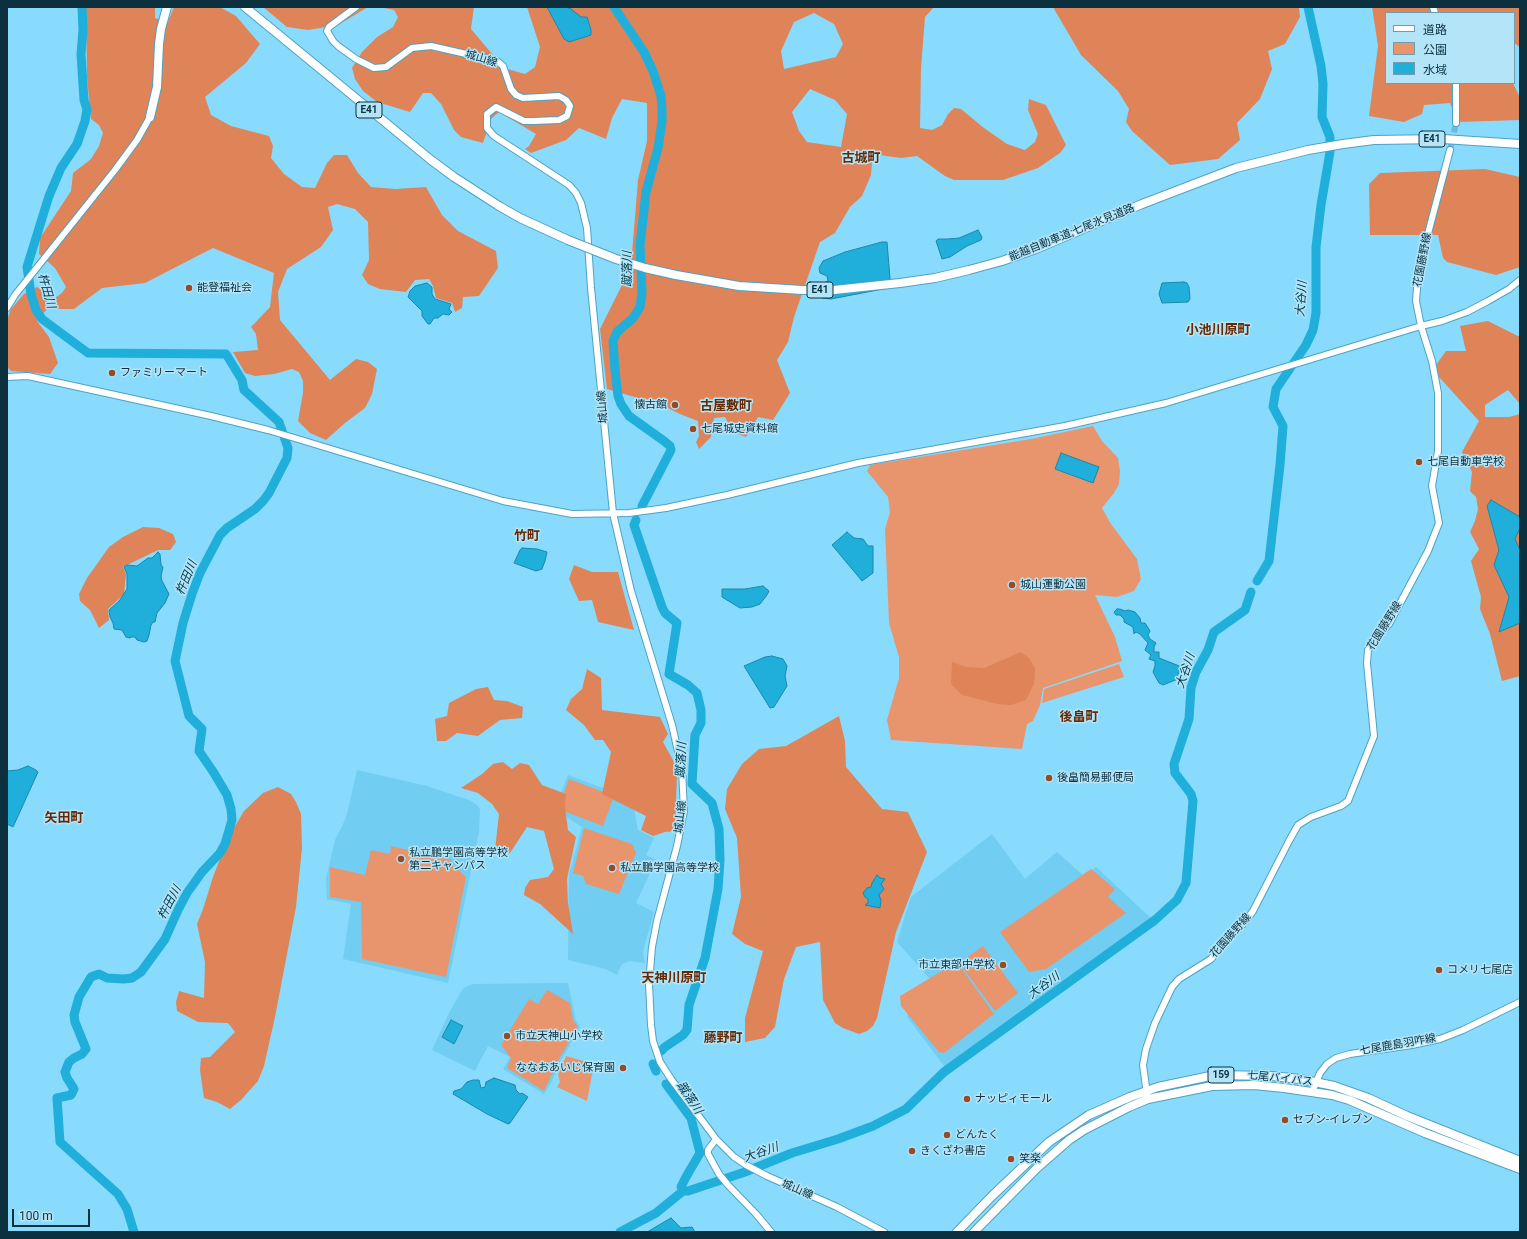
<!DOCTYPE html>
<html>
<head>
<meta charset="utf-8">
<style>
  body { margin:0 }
  #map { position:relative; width:1527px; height:1239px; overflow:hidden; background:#88dbfd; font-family:Roboto,"Noto Sans JP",sans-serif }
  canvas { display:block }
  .frame { position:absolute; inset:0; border:8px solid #0c303d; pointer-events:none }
  .legend { position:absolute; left:1385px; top:12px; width:130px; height:72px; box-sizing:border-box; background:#b4e4f8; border:1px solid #719cad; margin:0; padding:5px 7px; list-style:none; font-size:12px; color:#0c303d }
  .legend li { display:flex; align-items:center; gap:8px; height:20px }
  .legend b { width:20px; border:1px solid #719cad }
  .scale { position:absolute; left:12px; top:1209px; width:78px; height:18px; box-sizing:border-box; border:2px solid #0c303d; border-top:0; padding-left:5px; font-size:12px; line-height:14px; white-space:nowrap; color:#0c303d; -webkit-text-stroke:3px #b4e4f8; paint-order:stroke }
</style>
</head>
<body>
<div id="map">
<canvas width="1527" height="1239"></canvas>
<div class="frame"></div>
<ul class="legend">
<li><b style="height:5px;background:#fff"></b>道路</li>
<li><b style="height:11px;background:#e8956e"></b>公園</li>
<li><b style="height:11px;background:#20aeda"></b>水域</li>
</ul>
<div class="scale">100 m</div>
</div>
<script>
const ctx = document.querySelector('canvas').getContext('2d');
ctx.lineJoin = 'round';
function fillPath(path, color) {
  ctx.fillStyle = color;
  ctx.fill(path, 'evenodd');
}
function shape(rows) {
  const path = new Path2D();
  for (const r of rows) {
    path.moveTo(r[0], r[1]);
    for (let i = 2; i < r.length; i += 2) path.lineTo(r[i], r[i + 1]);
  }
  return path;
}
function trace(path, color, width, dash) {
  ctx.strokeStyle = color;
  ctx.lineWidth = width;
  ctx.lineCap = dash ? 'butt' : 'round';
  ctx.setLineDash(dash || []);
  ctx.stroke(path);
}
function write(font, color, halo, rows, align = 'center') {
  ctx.font = font + ' Roboto,"Noto Sans JP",sans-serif';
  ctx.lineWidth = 3;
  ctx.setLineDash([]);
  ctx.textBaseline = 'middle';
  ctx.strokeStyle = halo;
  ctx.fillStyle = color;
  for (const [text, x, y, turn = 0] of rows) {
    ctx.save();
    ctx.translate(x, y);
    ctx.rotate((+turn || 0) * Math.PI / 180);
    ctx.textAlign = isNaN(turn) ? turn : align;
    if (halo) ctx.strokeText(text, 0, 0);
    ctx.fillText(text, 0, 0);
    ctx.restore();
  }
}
fillPath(shape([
  [357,770,427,786,469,800,477,805,480,809,479,832,448,983,343,959,351,904,327,899,326,879,335,840,346,818],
  [568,775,616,793,633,803,638,830,654,838,646,855,656,860,636,903,654,912,643,951,645,963,630,961,622,964,617,975,606,969,568,960,569,875,582,827,555,809],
  [992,834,1025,879,1057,852,1084,876,1096,867,1153,920,1040,999,947,1070,908,1018,906,1009,937,987,897,942,911,897],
  [568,983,576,1021,580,1027,561,1060,551,1083,544,1094,503,1069,510,1057,488,1046,475,1071,432,1050,449,1013,460,993,465,987,473,984]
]), '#71cdf1');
fillPath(shape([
  [1093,426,1102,441,1118,458,1120,471,1119,484,1114,493,1102,508,1111,524,1137,559,1141,579,1134,591,1117,597,1095,595,1115,637,1122,661,1043,688,1040,705,1033,721,1027,724,1022,749,891,740,887,720,899,678,899,657,889,623,885,529,890,512,888,497,867,471,870,465,1031,439],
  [1119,664,1124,677,1042,703,1044,689],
  [569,779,614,796,603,826,558,809],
  [584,828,632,844,636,853,619,894,586,884,583,876,573,873],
  [391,846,451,860,450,865,455,867,466,877,446,977,362,959,361,902,330,897,330,867,365,875,371,850,390,854],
  [1091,869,1115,889,1108,897,1126,913,1046,969,1029,972,1000,932],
  [983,946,1018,993,995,1011,959,963],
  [957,962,994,1014,944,1053,939,1052,901,1006,900,996],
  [547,990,570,1003,573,1020,578,1027,560,1057,544,1091,507,1068,511,1058,501,1045,529,999,538,1004],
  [566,1056,594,1064,587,1101,557,1087,560,1082,558,1075]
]), '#e8956e');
fillPath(shape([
  [86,7,155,7,155,18,168,22,174,7,220,7,236,16,260,44,246,63,205,97,211,115,231,126,269,136,273,146,271,158,284,174,302,187,315,188,327,163,334,155,347,155,358,173,371,187,395,189,426,187,442,215,458,231,496,251,498,268,479,296,463,297,462,308,455,312,452,303,436,298,433,286,429,279,415,280,406,292,380,289,368,284,362,275,369,260,368,222,355,209,337,204,328,207,333,230,321,247,287,269,278,292,280,320,330,380,356,359,368,362,377,369,372,394,365,408,345,423,326,440,310,433,298,421,303,393,303,381,299,372,292,369,274,374,255,376,245,373,233,352,258,350,256,334,251,327,270,307,274,273,213,248,145,283,102,288,74,309,47,309,37,321,49,337,58,363,50,374,11,371,7,367,7,320,11,309,24,294,37,287,55,298,62,293,66,287,55,268,39,254,40,238,71,191,73,173,91,159,99,146,103,133,99,125,91,119,87,77],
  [263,7,368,7,338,25,308,30,287,27],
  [379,7,474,7,471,29,504,68,525,74,535,67,540,47,527,7,934,7,925,17,921,68,920,128,932,130,942,125,948,114,954,108,961,109,984,128,1007,144,1025,150,1035,142,1038,134,1028,110,1029,99,1046,105,1066,145,1060,153,1038,168,1003,180,954,180,945,176,917,156,901,158,879,155,872,162,871,175,862,196,850,207,835,233,820,242,794,317,788,342,777,360,790,393,773,420,758,417,746,437,733,432,725,417,714,418,711,437,699,449,696,442,699,436,698,421,680,414,662,405,607,389,600,329,625,279,632,253,638,180,647,141,647,103,622,99,612,118,606,139,579,128,566,140,531,153,525,149,529,146,536,134,499,112,491,119,483,143,461,137,454,130,441,104,431,93,423,93,410,112,377,102,363,91,355,79,352,68,362,52,377,37,393,27,398,17,394,10],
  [814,13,834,24,843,44,836,57,784,69,781,51,794,22],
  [810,89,835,100,847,114,841,147,807,142,799,131,792,112],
  [1053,7,1299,7,1300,17,1285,44,1268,51,1272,69,1260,99,1237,123,1240,140,1218,159,1170,165,1132,131,1126,122,1129,109,1118,91,1081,55],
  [1372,7,1520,7,1520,47,1514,43,1514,13,1386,13,1386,83,1513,83,1520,98,1520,120,1458,122,1450,103,1424,105,1422,114,1404,122,1369,116,1378,46],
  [1485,169,1520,177,1520,267,1496,275,1447,262,1443,258,1438,235,1370,235,1369,184,1380,173],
  [1488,321,1520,337,1520,404,1508,390,1485,405,1485,417,1509,417,1520,414,1520,676,1502,681,1490,634,1480,609,1481,597,1471,561,1479,549,1470,532,1475,521,1478,509,1476,497,1470,491,1472,472,1462,452,1479,421,1439,377,1436,365,1446,351,1466,351,1460,326],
  [143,527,159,528,173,534,176,542,170,550,158,550,123,567,126,574,124,594,108,609,109,620,99,628,90,610,80,601,79,594,87,578,109,547,123,537],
  [574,565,592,572,618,572,634,630,598,622,592,600,579,601,569,579],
  [1021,652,1029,658,1035,668,1034,684,1026,700,1011,705,997,704,962,695,951,684,952,662,966,667,984,668],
  [587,669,601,678,602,710,660,717,668,734,663,742,673,760,677,774,675,831,665,832,653,836,641,830,646,816,602,794,611,752,603,740,595,740,584,725,566,710,571,699,582,689],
  [488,687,494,700,507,701,523,707,522,718,500,720,478,736,457,733,446,741,437,741,435,719,447,716,449,703,476,689],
  [839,716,845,741,846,767,882,809,908,812,927,852,896,932,877,1018,873,1026,867,1031,859,1034,843,1028,835,1023,823,1000,820,942,796,947,784,979,775,1027,765,1038,745,1042,745,1018,763,951,745,944,732,934,741,897,737,838,725,809,727,789,742,764,759,749,786,746],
  [503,762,512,769,520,763,529,765,542,785,566,794,565,807,568,830,576,837,567,879,568,903,573,934,540,904,524,895,525,888,530,880,548,877,554,869,544,831,527,827,510,853,495,849,499,814,492,804,478,793,461,788,482,774,493,764],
  [278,787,291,794,296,802,301,814,302,848,296,907,275,1017,264,1066,258,1081,241,1100,230,1109,217,1102,204,1098,200,1070,201,1058,210,1057,235,1032,228,1023,198,1022,177,1011,176,1002,179,991,204,998,205,962,197,924,203,909,213,877,228,838,244,811,263,793]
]), '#df8458');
const water = shape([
  [547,7,565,7,571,9,581,17,587,17,591,30,591,35,569,42,564,39,547,7],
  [978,230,982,237,981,240,967,246,950,257,942,259,936,241,938,239,948,239,959,238,978,230],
  [882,242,887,242,890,278,888,288,831,299,822,298,821,284,828,281,827,276,820,273,819,268,823,261,845,252,882,242],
  [1184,282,1187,283,1189,287,1190,299,1188,302,1162,303,1159,294,1162,283,1184,282],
  [427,283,432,287,432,294,435,299,451,304,449,309,452,312,449,315,443,314,438,318,434,318,430,324,428,324,422,316,422,311,408,297,410,291,415,286,427,283],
  [1061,453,1099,467,1093,483,1055,469,1061,453],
  [1491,500,1520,517,1520,528,1515,539,1520,550,1520,623,1499,632,1509,597,1494,565,1499,550,1487,506,1491,500],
  [847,532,854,538,863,539,868,546,873,546,873,573,862,581,832,545,847,532],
  [522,548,537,549,547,552,545,561,542,569,536,571,514,563,520,550,522,548],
  [158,552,160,554,161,565,163,567,161,576,162,581,169,594,165,603,157,613,155,622,153,622,151,625,149,635,147,641,144,642,137,640,135,637,131,637,130,638,126,637,122,630,114,629,113,623,110,617,109,610,119,601,127,589,127,574,124,567,127,565,137,566,148,558,152,558,158,552],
  [763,586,769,591,767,595,760,604,752,607,740,608,722,597,722,589,745,589,763,586],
  [1117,609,1120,609,1125,611,1128,610,1135,612,1140,618,1141,623,1145,623,1150,631,1148,635,1150,639,1156,643,1154,647,1154,652,1159,652,1159,658,1182,667,1177,676,1178,679,1163,685,1159,683,1153,672,1155,666,1155,661,1149,659,1151,655,1145,650,1148,643,1140,634,1136,632,1134,634,1133,627,1124,622,1124,619,1120,615,1116,615,1114,612,1117,609],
  [772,656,783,659,787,666,785,676,787,686,774,707,770,708,744,666,765,657,772,656],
  [28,766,36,770,38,772,13,827,7,824,7,771,18,770,28,766],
  [877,875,880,878,885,879,881,884,884,889,879,895,881,900,880,908,865,905,868,903,868,899,865,897,863,893,867,888,871,887,872,883,877,875],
  [451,1020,463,1026,454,1044,442,1037,451,1020],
  [494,1078,515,1085,516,1090,520,1094,522,1093,528,1097,510,1123,508,1124,487,1114,453,1094,454,1091,461,1089,467,1082,473,1080,479,1080,481,1088,485,1087,486,1082,494,1078],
  [671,1218,681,1228,692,1227,695,1232,647,1232,671,1218]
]);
fillPath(water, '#20aeda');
trace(water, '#1a88ab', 1);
trace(shape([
  [82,7,83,30,81,54,84,100,87,109,85,121,77,144,61,168,49,196,27,267,31,294,36,310,42,319,88,353,226,354,242,380,244,390,279,422,288,448,287,458,269,493,263,501,255,509,227,528,220,535,200,573,192,594,183,623,175,661,189,716,202,729,199,751,214,773,227,795,231,809,232,820,225,844,220,853,202,872,187,893,178,910,165,939,141,972,132,978,124,979,107,978,99,974,91,977,79,997,74,1015,75,1022,86,1049,82,1054,74,1058,69,1062,65,1072,67,1078,74,1089,71,1095,57,1098,60,1142,118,1194,127,1209,134,1232],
  [614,7,644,52,653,71,661,96,662,109,662,122,658,148,646,192,640,245,642,292,640,307,633,318,617,332,613,341,615,370,618,396,621,404,629,416,664,441,670,446,671,450,642,506],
  [636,520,634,525,662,607,665,613,677,623,669,674,688,685,697,693,701,710,701,723,695,735,692,784,712,803,719,829,720,860,718,889,705,958,689,1005,687,1030,683,1035,665,1047,661,1051],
  [1257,581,1269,561,1280,465,1283,426,1273,407,1276,389,1306,345,1313,330,1316,313,1316,247,1321,205,1330,152,1330,137,1322,117,1323,84,1321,66,1308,7],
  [653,1064,656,1071],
  [666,1084,691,1118,700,1153,686,1177,681,1187,683,1191],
  [620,1232,656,1213,683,1191,688,1191,745,1172,792,1153,838,1139,873,1126,906,1109,944,1072,1155,920,1177,900,1186,883,1193,801,1191,794,1175,773,1174,764,1189,719,1191,688,1196,672,1208,650,1214,632,1245,610,1251,592]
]), '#20aeda', 9);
trace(shape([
  [1450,150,1456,123]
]), '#6fb9d7', 6, [6, 3]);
const secondary = shape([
  [356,7,329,27,327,31,333,41,338,46,356,59,374,68,386,67,412,48,431,46,497,61,503,66,511,89,516,95,523,98,559,96,566,100,570,106,567,116,559,120,533,121,524,121,496,107,487,114,487,128,494,136,569,185,576,193,581,203,587,228,591,288,613,513,631,591,672,725,682,769,684,811,677,846,657,921,652,947,649,984,651,1025,653,1041,660,1062,671,1079,716,1139,734,1157,746,1165,767,1176,837,1207,884,1232],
  [1433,7,1435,13],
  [1456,123,1456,83],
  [7,308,15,295,115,170,137,140,150,117],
  [7,377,28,376,211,416,268,430,503,501,572,514,629,513,666,508,727,495,858,463,1065,426,1166,403,1421,326,1442,321,1467,312,1488,301,1509,289,1520,280],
  [1312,1092,1320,1073,1327,1064,1336,1058,1350,1054,1412,1045,1440,1039,1463,1030,1520,1002],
  [1147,1094,1143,1065,1146,1049,1155,1023,1172,987,1179,979,1211,959,1225,942,1245,922,1253,911,1289,841,1298,825,1311,817,1341,806,1348,801,1374,736,1367,663,1368,650,1372,643,1389,624,1428,551,1439,523,1432,486,1438,451,1438,393,1432,361,1421,326,1416,301,1418,276,1425,245,1450,150],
  [716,1139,708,1150,708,1154,719,1174,728,1185,756,1214,771,1232]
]);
const highway = shape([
  [245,7,431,160,454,177,499,206],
  [150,117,157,87,159,44,161,29,167,7],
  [1142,204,1236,168,1308,150,1343,144,1374,140,1443,139,1520,144],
  [957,1232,992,1196,1049,1142,1089,1115,1130,1097,1158,1087,1215,1075,1272,1076,1300,1079,1334,1086,1368,1098,1407,1116,1520,1161],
  [974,1232,1037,1168,1069,1140,1084,1130,1129,1107,1148,1099,1212,1086,1254,1085,1284,1088,1332,1095,1349,1100,1425,1133,1520,1169]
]);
trace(secondary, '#4ea2c2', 8);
trace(highway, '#4ea2c2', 10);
trace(secondary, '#fff', 6);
trace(highway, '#fff', 8);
const highwayBridge = shape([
  [499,206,520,218,568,240,616,259,645,268,676,275,739,286,802,290,834,290,900,283,935,278,969,270,1002,261,1036,249,1142,204]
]);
trace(highwayBridge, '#4ea2c2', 10, []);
trace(highwayBridge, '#fff', 8);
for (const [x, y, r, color] of [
  [189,288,4,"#934b28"],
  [112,373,4,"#934b28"],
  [675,405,4,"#934b28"],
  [693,429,4,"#934b28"],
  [1419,462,4,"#934b28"],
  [1012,585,4,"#934b28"],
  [1049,778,4,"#934b28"],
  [401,859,4,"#934b28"],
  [612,868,4,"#934b28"],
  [1003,965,4,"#934b28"],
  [1439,970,4,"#934b28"],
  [507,1036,4,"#934b28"],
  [623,1068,4,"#934b28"],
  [967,1099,4,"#934b28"],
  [1285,1120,4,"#934b28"],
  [947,1135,4,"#934b28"],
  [912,1151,4,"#934b28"],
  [1011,1159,4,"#934b28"]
]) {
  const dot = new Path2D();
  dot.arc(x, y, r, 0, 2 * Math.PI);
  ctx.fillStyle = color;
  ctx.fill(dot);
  trace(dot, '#b4e4f8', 1.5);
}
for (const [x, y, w] of [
  [369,110,26],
  [1432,139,26],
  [820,290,26],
  [1221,1075,26]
]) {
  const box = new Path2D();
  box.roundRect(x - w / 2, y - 8, w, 16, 3);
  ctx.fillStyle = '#b4e4f8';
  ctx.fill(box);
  trace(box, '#0c303d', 1);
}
write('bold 10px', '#0c303d', null, [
  ["E41",369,110],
  ["E41",1432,139],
  ["E41",820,290],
  ["159",1221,1075]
]);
write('11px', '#0c303d', '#b4e4f8', [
  ["城山線",481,59,17],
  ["能越自動車道;七尾氷見道路",1072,233,-22],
  ["花園藤野線",1423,260,-79],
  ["城山線",603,407,-94],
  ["花園藤野線",1385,626,-58],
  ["城山線",681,817,-83],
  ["花園藤野線",1231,936,-48],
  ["七尾鹿島羽咋線",1398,1045,-10],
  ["七尾バイパス",1280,1079,6],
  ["城山線",797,1190,24]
]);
write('11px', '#0c303d', '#b4e4f8', [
  ["能登福祉会",197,288],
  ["ファミリーマート",120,373],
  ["懐古館",667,405,"right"],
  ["七尾城史資料館",701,429],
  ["七尾自動車学校",1427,462],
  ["城山運動公園",1020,585],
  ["後畠簡易郵便局",1057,778],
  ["私立鵬学園高等学校",409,853],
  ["第二キャンパス",409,866],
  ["私立鵬学園高等学校",620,868],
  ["市立東部中学校",995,965,"right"],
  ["コメリ七尾店",1447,970],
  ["市立天神山小学校",515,1036],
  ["ななおあいじ保育園",615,1068,"right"],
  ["ナッピィモール",975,1099],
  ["セブン-イレブン",1293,1120],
  ["どんたく",955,1135],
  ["きくざわ書店",920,1151],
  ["笑楽",1019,1159]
], 'left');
write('italic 12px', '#003a4c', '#b4e4f8', [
  ["蹴落川",628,269,-90],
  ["杵田川",46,291,74],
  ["大谷川",1302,299,-86],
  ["杵田川",187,578,-67],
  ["大谷川",1186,671,-71],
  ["蹴落川",682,760,-87],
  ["杵田川",170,903,-62],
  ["大谷川",1044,986,-36],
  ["蹴落川",689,1098,56],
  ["大谷川",761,1153,-19]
]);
write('bold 13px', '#672904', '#b4e4f8', [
  ["古城町",861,159],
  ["小池川原町",1218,331],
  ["古屋敷町",726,407],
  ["竹町",527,537],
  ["後畠町",1079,718],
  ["矢田町",64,819],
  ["天神川原町",674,979],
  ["藤野町",723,1039]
]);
</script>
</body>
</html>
